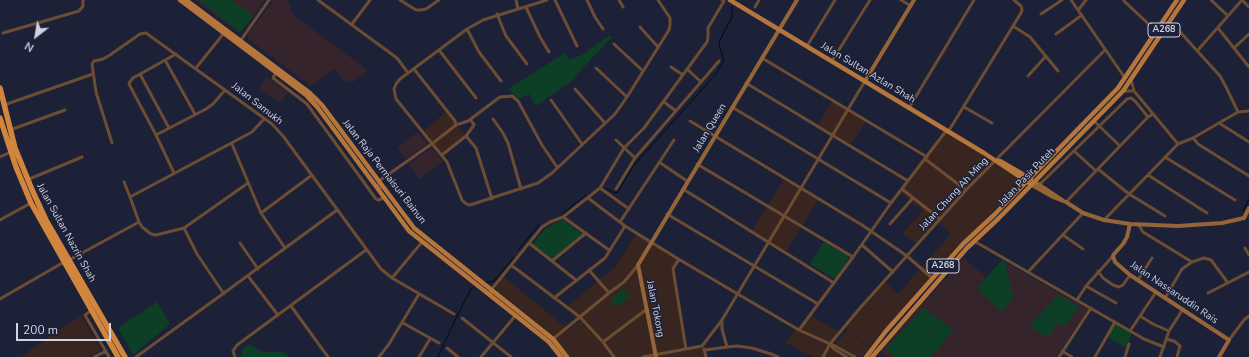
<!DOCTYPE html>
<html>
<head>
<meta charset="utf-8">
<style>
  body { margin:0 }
  #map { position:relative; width:1249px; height:357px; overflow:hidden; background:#1c2138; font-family:"Nunito Sans",sans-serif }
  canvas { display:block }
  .north { position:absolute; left:16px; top:16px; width:40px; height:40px; -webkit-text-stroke:3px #1c2138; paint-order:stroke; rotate:211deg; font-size:11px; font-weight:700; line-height:16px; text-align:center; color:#d0d4e4 }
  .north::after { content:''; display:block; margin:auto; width:14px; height:18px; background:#d0d4e4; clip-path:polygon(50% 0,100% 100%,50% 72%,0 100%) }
  .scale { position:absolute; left:16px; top:323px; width:95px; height:18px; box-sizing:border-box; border:2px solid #d0d4e4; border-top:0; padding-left:5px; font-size:12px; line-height:14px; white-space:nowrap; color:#d0d4e4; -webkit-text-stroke:3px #1c2138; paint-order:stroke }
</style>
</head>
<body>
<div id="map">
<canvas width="1249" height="357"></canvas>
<div class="north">N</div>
<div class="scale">200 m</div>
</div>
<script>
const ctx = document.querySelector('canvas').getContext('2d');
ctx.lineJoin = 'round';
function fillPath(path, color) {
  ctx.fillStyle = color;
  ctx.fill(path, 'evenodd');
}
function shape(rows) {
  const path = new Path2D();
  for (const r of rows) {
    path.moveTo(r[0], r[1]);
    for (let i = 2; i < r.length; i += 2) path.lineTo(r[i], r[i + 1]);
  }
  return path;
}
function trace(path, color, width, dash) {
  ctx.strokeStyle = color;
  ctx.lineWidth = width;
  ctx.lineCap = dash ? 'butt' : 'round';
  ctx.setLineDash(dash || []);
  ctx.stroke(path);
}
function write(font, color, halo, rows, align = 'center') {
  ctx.font = font + ' "Nunito Sans",sans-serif';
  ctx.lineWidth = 3;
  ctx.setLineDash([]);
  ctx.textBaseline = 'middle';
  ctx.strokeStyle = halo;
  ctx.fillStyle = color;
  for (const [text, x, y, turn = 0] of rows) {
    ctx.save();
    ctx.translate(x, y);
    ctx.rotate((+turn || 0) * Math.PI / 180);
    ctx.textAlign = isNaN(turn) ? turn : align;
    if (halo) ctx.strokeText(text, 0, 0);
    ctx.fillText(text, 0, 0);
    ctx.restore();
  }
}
fillPath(shape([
  [832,101,866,121,851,145,818,125],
  [446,112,465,135,442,155,424,131],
  [947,131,1023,179,869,347,845,326,885,282,898,294,951,234,938,222,917,244,902,233,923,211,901,193],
  [784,179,818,200,786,252,752,231],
  [636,234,680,260,673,269,686,348,701,346,705,350,706,357,570,357,542,327,495,289,503,276,569,330,579,321,566,308,617,265],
  [81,315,101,350,89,357,21,357],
  [810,315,840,332,829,345,835,351,844,357,813,357,786,343,795,329,799,331],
  [848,329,869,348,863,355,859,357,835,345]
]), '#382520');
fillPath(shape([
  [195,0,265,0,241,32,238,32],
  [274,0,288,0,293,15,368,70,353,82,351,80,346,83,335,69,311,86,248,39,248,34],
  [267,77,288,93,280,103,260,89,260,86],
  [418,132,426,142,426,145,406,159,397,147],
  [432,148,443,162,419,179,409,164],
  [964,258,986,277,977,289,1012,297,1006,263,1088,309,1056,357,887,357,880,351]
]), '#36242c');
fillPath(shape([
  [199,0,232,0,254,16,241,31,238,31],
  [610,35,612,37,569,83,536,106,529,94,519,99,508,89,565,53,569,60,582,55],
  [563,220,583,234,552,259,533,244,545,229],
  [824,242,848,256,849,259,835,279,810,264],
  [1002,260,1006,263,1013,297,1002,312,977,288],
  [623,289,630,297,617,307,611,299],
  [1059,294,1079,307,1065,326,1058,323,1047,337,1032,328,1032,323],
  [157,302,170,324,133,355,118,328],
  [924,308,953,330,931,357,895,357,886,348],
  [1115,324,1132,334,1126,348,1108,337],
  [250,344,262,352,283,352,289,357,241,357,242,349]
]), '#0d3f27');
trace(shape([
  [605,188,615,193,618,192,633,166,715,75,724,60,720,48,719,42,732,17,732,7],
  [1243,211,1249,199],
  [562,213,565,212,586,195],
  [519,249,539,225],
  [486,282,492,282,496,279,514,257],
  [438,357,457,316,471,289,475,287]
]), '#010b12', 1);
trace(shape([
  [318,0,397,58,408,73],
  [400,0,416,10,421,10,426,9,439,0],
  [516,0,518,9],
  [547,0,483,20,467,29,400,79,396,84,394,89,396,99,447,162,462,200,465,203,469,205,473,204,538,183,552,173,615,114,627,97,669,30,670,24,670,18,658,0],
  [555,0,577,46],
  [587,0,595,17,603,29],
  [619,0,623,7],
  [901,0,911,6],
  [1071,0,1125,78],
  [1211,0,1228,16],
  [1242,0,1249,7],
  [1124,1,1156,31],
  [526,7,540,37,549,52],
  [755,7,759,0],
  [1079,9,1086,0],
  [497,14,506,36,527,64],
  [1041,14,1062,0],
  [352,24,370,0],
  [1168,24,1181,33,1220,76,1226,87,1238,112],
  [1013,26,1030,37,1058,71],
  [640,27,658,47],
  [1218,28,1249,67],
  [467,29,479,52,501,81],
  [3,33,79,11,83,6,83,0],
  [1056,34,1082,15],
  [241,40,269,0],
  [614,44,643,71],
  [807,46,835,0],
  [1234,48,1249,34],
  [439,50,476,98],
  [1198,50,1242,0],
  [762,58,927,157],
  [165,60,195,114],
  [832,61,870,0],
  [671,67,683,75],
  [196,68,224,33],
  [596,68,627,97],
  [276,72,273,78,307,104,376,199,378,200,384,198],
  [140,74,169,128],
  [1028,76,1046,56],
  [1131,79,1134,91,1178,144],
  [701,82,719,61],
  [746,83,908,181],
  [575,89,605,123],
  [1123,91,1134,91],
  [551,100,582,144],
  [664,102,676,111],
  [4,105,93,74],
  [732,107,891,203],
  [964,107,992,123],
  [909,108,974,0],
  [493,119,503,133,508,143,521,189],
  [690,121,862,225,907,256,932,278],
  [1094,121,1120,146],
  [1219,123,1249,142],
  [456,125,468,121,500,97,512,96,518,101,542,145,557,167],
  [10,130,65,110],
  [948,132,1021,13,1022,10,1021,6,1014,0],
  [156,135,206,109,213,104,225,90],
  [466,136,474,125,474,124,470,120],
  [1193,138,1198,144,1249,176],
  [616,140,635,158],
  [112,143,96,92,92,64,94,61,103,59,110,55,140,34,146,33,272,124,283,136,381,269,392,278,454,314],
  [232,144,261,213,285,248],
  [1074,151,1096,171],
  [442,155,466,136,476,148,492,199],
  [0,157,11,152],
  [1165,157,1235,200],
  [925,159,966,190],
  [659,162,687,181],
  [697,164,853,257],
  [1098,169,1129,194,1165,216],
  [174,173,156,135,130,86,129,83,133,78,176,54],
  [1148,175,1207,213],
  [27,180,82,157],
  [124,182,130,197],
  [248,183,184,228,156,235,151,234,142,227,139,222,130,197,252,132,264,119],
  [1040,184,1127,99,1131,98,1135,101,1148,117],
  [600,188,629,209],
  [380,189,378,186,379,181,433,143,456,125,455,121,414,69],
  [616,189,635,158,701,82,687,69],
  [683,189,834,283],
  [902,189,940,219],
  [588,198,625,226,680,260,799,330,835,346,855,357],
  [1066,202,1148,117,1153,114],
  [261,213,312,175],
  [667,214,818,304],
  [563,217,609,250],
  [0,220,31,203],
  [1104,220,1178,144,1193,138,1238,112,1249,111],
  [620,222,674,140],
  [890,224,913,198],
  [1138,224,1143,232,1192,262,1204,258,1211,260,1228,283],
  [184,228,197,254,224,294],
  [1063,235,1083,249],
  [974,241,1144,339,1164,347],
  [240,243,258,269],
  [529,243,576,280],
  [862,245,893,272],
  [1245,248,1249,255],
  [69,260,139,222],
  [680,260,677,262,673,269,686,349],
  [552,261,586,233],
  [511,265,580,317,603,342,614,357],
  [589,270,609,293],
  [1098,271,1103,278,1113,285,1119,287,1123,285,1130,275],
  [1028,272,1083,213],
  [248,276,278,315],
  [392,278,422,242],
  [1138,280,1152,258],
  [1086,286,1116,303],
  [1208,293,1249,272],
  [492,296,490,292,491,290,542,227,550,222,563,217,600,188,624,148,644,128,707,42,708,38,708,28,724,1,722,0],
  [554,298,605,258,625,226],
  [1165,298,1182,269,1192,262],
  [0,299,64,262],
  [1077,300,1086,286,1113,256],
  [291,306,328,357],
  [92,310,85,315,109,357],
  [1140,316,1153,324,1169,331],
  [462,318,511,357],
  [722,320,722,329,727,347],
  [403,323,439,343],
  [799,330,853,257,891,203,946,131],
  [1130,331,1156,292],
  [553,339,609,293,624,282,638,265],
  [1166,339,1174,341,1180,346,1177,357],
  [1229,340,1244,320,1249,316],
  [603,342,647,309],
  [830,344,834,349,847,357],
  [702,346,722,320,865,81],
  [447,348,458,357],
  [704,349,706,357],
  [705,350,727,347,737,346,752,348,771,354,778,357],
  [1062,351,1072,357],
  [94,357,106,351],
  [136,357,224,293,337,210],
  [235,357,233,351,237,345,366,250],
  [379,357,389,344,419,294],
  [419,357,430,339],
  [481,357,516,315],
  [643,357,702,346],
  [823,357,830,344,860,308,968,188,1105,50],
  [1059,357,1091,308],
  [1095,357,1115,322],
  [1125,357,1129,344],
  [1160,357,1169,331,1183,309]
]), '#6c4d33', 3);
trace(shape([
  [865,81,914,0],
  [1035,182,1062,200],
  [1032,185,1053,197,1066,202,1083,213,1104,220,1130,224,1178,226,1222,223,1244,218,1249,208],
  [1130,224,1127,237,1123,244,1114,254,1113,256,1115,262,1130,275,1229,340,1219,357],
  [656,357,638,265,797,0]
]), '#956438', 4);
trace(shape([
  [180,0,306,95,318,108,409,231,549,342,561,357],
  [186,0,310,93,322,105,414,228,553,339,567,357],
  [730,0,984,153,1029,183],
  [996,161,1000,161,1031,179],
  [866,357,886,331,963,244,995,214,1118,88,1177,0],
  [872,357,967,248,999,218,1123,91,1184,0]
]), '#b5753b', 4.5);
trace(shape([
  [0,88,15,148,33,192,46,220,125,357],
  [0,118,16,167,31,203,118,357]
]), '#d2853c', 5.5);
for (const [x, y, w] of [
  [1164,30,32],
  [943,266,32]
]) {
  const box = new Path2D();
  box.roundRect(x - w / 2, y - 7, w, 14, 3);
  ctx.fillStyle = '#1c2138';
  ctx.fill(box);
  trace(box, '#d0d4e4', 1);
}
write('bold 9px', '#d0d4e4', null, [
  ["A268",1164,30],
  ["A268",943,266]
]);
write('10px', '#d0d4e4', '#1c2138', [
  ["Jalan Sultan Azlan Shah",868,73,31],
  ["Jalan Samukh",257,104,38],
  ["Jalan Queen",710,128,-59],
  ["Jalan Raja Permaisuri Bainun",384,172,52],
  ["Jalan Pasir Puteh",1027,177,-46],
  ["Jalan Chung Ah Ming",954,194,-47],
  ["Jalan Sultan Nazrin Shah",66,233,61],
  ["Jalan Nassaruddin Rais",1174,293,34],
  ["Jalan Tokong",655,309,79]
]);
</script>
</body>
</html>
